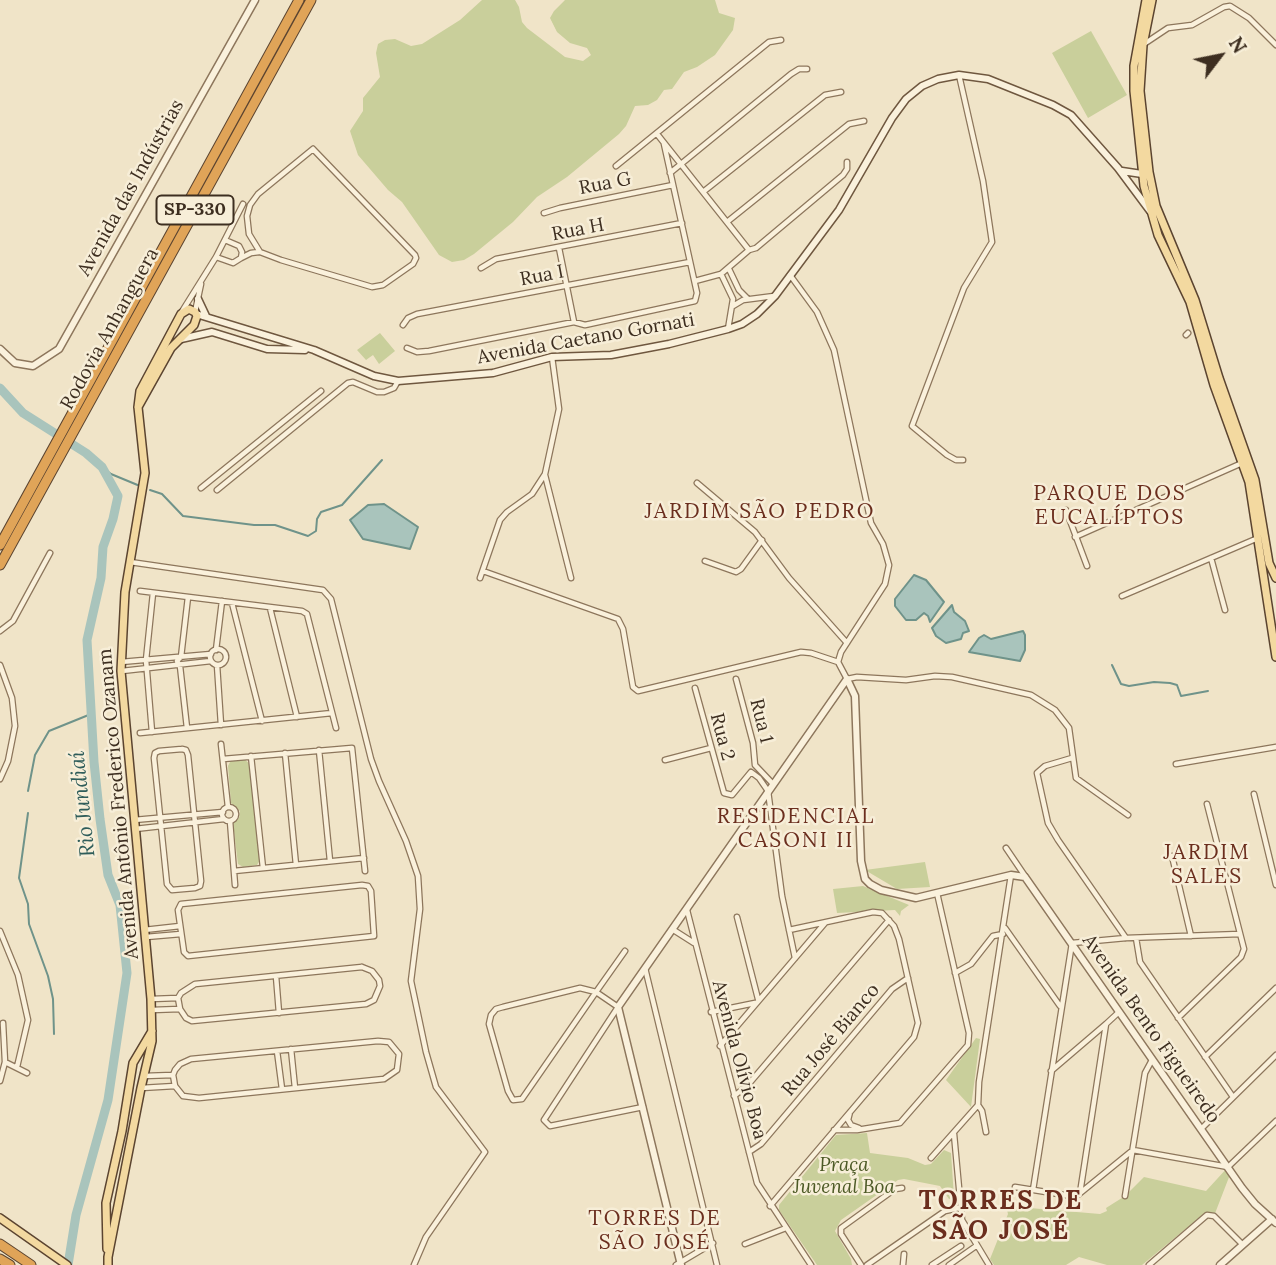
<!DOCTYPE html>
<html>
<head>
<meta charset="utf-8">
<style>
  body { margin:0 }
  #map { position:relative; width:1276px; height:1265px; overflow:hidden; background:#f0e4c8; font-family:Lora,serif }
  canvas { display:block }
  .north { position:absolute; left:1185px; top:21px; width:70px; height:70px; -webkit-text-stroke:5px #f7eed8; paint-order:stroke; rotate:58deg; font-size:19px; font-weight:700; line-height:28px; text-align:center; color:#3d2e20 }
  .north::after { content:''; display:block; margin:auto; width:24px; height:32px; background:#3d2e20; clip-path:polygon(50% 0,100% 100%,50% 72%,0 100%) }
</style>
</head>
<body>
<div id="map">
<canvas width="1276" height="1265"></canvas>
<div class="north">N</div>
</div>
<script>
const ctx = document.querySelector('canvas').getContext('2d');
ctx.lineJoin = 'round';
function fillPath(path, color) {
  ctx.fillStyle = color;
  ctx.fill(path, 'evenodd');
}
function shape(rows) {
  const path = new Path2D();
  for (const r of rows) {
    if (r.length === 3) {
      path.moveTo(r[0] + r[2], r[1]);
      path.arc(r[0], r[1], r[2], 0, 2 * Math.PI);
      continue;
    }
    path.moveTo(r[0], r[1]);
    for (let i = 2; i < r.length; i += 2) path.lineTo(r[i], r[i + 1]);
  }
  return path;
}
function trace(path, color, width, dash) {
  ctx.strokeStyle = color;
  ctx.lineWidth = width;
  ctx.lineCap = dash ? 'butt' : 'round';
  ctx.setLineDash(dash || []);
  ctx.stroke(path);
}
function write(font, color, halo, rows, align = 'center') {
  ctx.font = font + ' Lora,serif';
  ctx.lineWidth = 5;
  ctx.setLineDash([]);
  ctx.textBaseline = 'middle';
  ctx.strokeStyle = halo;
  ctx.fillStyle = color;
  for (const [text, x, y, turn = 0] of rows) {
    ctx.save();
    ctx.translate(x, y);
    ctx.rotate((+turn || 0) * Math.PI / 180);
    ctx.textAlign = isNaN(turn) ? turn : align;
    if (halo) ctx.strokeText(text, 0, 0);
    ctx.fillText(text, 0, 0);
    ctx.restore();
  }
}
fillPath(shape([
  [482,0,515,0,519,7,522,22,527,28,565,57,583,61,591,55,587,48,570,43,557,32,550,18,554,11,565,0,715,0,719,13,735,18,733,30,715,55,697,67,684,72,672,89,664,90,657,100,648,105,635,106,626,126,619,134,567,177,537,197,513,222,474,254,464,260,452,262,439,255,402,202,388,190,358,155,350,131,363,111,363,98,380,77,376,53,378,44,385,40,395,39,411,46,422,44,460,20],
  [1091,31,1127,95,1088,118,1052,53],
  [380,333,395,351,379,364,373,355,366,360,357,350],
  [244,759,250,764,260,860,257,865,243,867,238,864,233,823,239,818,240,811,231,803,228,766,231,760],
  [925,862,930,887,897,889,865,870],
  [863,886,909,905,901,911,900,916,895,910,837,913,833,889],
  [976,1038,980,1039,971,1107,946,1080],
  [867,1133,870,1153,908,1158,925,1165,931,1164,944,1150,951,1153,954,1197,949,1199,940,1186,904,1179,898,1180,841,1220,835,1231,851,1259,852,1265,817,1265,779,1210,779,1205,836,1135],
  [1228,1167,1231,1172,1214,1216,1206,1212,1142,1265,1107,1265,1079,1257,1066,1265,994,1265,990,1259,1008,1214,1006,1206,1100,1214,1107,1211,1106,1208,1125,1196,1144,1177,1206,1191]
]), '#c9cf9b');
const water = shape([
  [384,504,418,527,410,549,363,539,350,520,368,505,384,504],
  [914,575,926,580,944,602,930,622,928,616,924,613,916,620,906,620,895,606,895,599,914,575],
  [952,605,954,612,965,621,969,631,963,633,961,639,946,643,936,636,932,628,952,605],
  [1023,631,1025,635,1025,650,1020,661,969,652,979,638,984,635,991,639,1023,631]
]);
fillPath(water, '#a9c4bc');
trace(water, '#6f938a', 2);
trace(shape([
  [102,467,111,474,140,486],
  [150,490,162,494,183,516,254,525,275,525,308,536,316,531,317,519,321,512,342,505,382,460],
  [1112,665,1121,684,1129,686,1154,682,1170,683,1177,685,1181,696,1208,691],
  [28,791,35,755,49,731,91,714],
  [28,813,19,878,28,904,29,924,48,976,53,999,54,1034]
]), '#6f938a', 2);
trace(shape([
  [0,388,23,413,86,453,102,467,118,496,113,519,103,547,101,578,87,640,94,762,100,819,108,875,120,905,127,973,108,1100,76,1215,68,1265]
]), '#a9c4bc', 9);
const minor = shape([
  [1144,44,1168,28,1192,25,1224,7,1230,6,1249,18,1276,45],
  [959,75,983,181,992,242,964,288,912,426,947,455,956,460,963,460],
  [657,134,749,250],
  [313,149,415,255,416,258,413,264,383,285,372,287,281,260,260,252,249,234,247,216,250,205,258,194,313,149],
  [616,166,769,42,781,40],
  [670,173,791,74,799,69,807,69],
  [703,192,825,95,841,92],
  [544,213,560,208,673,185],
  [727,222,849,124,864,121],
  [559,248,574,322],
  [216,257,233,263,241,258,242,252,239,246,225,240],
  [241,258,251,253,259,252],
  [481,268,496,259,682,223],
  [729,269,739,290,748,299],
  [721,274,733,299,728,329],
  [790,275,817,312,834,350,871,523,883,544,889,565,885,584,841,652,838,662],
  [695,281,721,274,749,250,756,248,843,175,847,169,847,162],
  [733,306,743,300,774,296],
  [195,312,201,284],
  [181,313,216,257,243,204],
  [403,325,408,318,417,314,690,262],
  [1186,335,1188,333],
  [407,348,417,352,429,351,574,322,585,325,695,301,697,293,664,144],
  [545,475,571,578],
  [697,483,755,532,789,578,847,643],
  [201,488,321,391],
  [217,490,348,383,353,382,377,392,384,392,394,388,398,381],
  [1066,510,1087,566],
  [1075,537,1242,463],
  [1211,558,1225,610],
  [705,561,736,572,741,569,762,540],
  [130,562,323,590,331,599,371,759,379,781,406,841,418,876,420,909,411,981,426,1052,436,1087,485,1152,426,1237,414,1265],
  [483,571,618,619,623,629,633,687,638,691,801,652,811,653,838,662,847,679,857,677,906,680,935,676,952,677,1031,695,1055,710,1069,728,1076,778,1128,815],
  [480,578,500,520,507,512,532,494,545,474,559,409,552,357],
  [140,591,302,611,307,614,336,728],
  [1122,596,1258,538],
  [232,603,262,721],
  [270,608,297,717],
  [0,631,13,621,50,553],
  [218,657,8],
  [216,650,222,601],
  [121,662,211,654],
  [0,665,12,698,15,726,8,761,0,779],
  [217,665,221,725],
  [122,671,211,661],
  [736,679,753,743,755,765,773,784],
  [695,688,724,793,732,795,751,772,759,778,768,791,782,896,795,958],
  [187,728,180,666,177,661,181,657,188,597],
  [152,732,146,660,153,593],
  [140,733,332,713],
  [221,744,228,807],
  [182,749,186,750,188,755,201,881,200,886,195,888,172,890,167,884,154,758,155,753,159,751,182,749],
  [319,750,330,861],
  [285,753,296,865],
  [251,756,263,868],
  [1072,758,1045,766,1037,773,1048,823,1058,840,1126,938],
  [223,759,352,748,365,871],
  [665,760,711,748],
  [1176,764,1276,747],
  [1254,794,1276,885],
  [229,814,7],
  [134,820,223,812],
  [230,821,235,885],
  [135,829,224,819],
  [1006,848,1025,876],
  [1172,856,1191,936],
  [234,871,364,858],
  [362,885,368,886,371,891,374,936,188,956,184,952,178,910,181,904,362,885],
  [687,910,757,1183,811,1265],
  [737,917,758,999],
  [1005,928,1060,1006],
  [672,929,694,943],
  [144,930,180,926],
  [0,931,18,975,28,1020,17,1067],
  [146,937,181,934],
  [1136,938,1140,962,1233,1097],
  [625,951,596,992,522,1099,513,1100,508,1091,489,1024,491,1015,496,1009,503,1007,580,988,596,992,618,1007,544,1120,550,1126,643,1107],
  [362,967,372,971,379,980,380,986,374,1000,366,1004,192,1021,186,1018,180,1009,178,998,181,993,195,984,362,967],
  [645,968,717,1265],
  [955,973,971,964,993,936,1003,934],
  [276,976,279,1013],
  [151,999,178,998],
  [152,1010,180,1009],
  [711,1012,755,1003],
  [1178,1018,1241,957,1244,949,1207,804],
  [378,1041,389,1042,399,1054,397,1070,384,1079,199,1098,183,1096,175,1086,173,1075,175,1070,180,1064,191,1059,378,1041],
  [720,1046,825,923],
  [291,1049,295,1088],
  [277,1051,282,1089],
  [1205,1057,1276,988],
  [5,1062,27,1073],
  [1051,1071,1106,1024],
  [144,1076,173,1075],
  [0,1081,5,1062,3,1023],
  [141,1088,175,1086],
  [734,1096,747,1086,889,920],
  [850,1112,848,1120,851,1125,859,1128],
  [1201,1129,1276,1055],
  [834,1130,857,1130,900,1123,968,1045,969,1033,937,893],
  [986,1132,982,1111,978,1105,979,1082,1011,875],
  [954,1134,962,1220,989,1265],
  [749,1152,761,1144,892,989,908,978],
  [931,1158,978,1105],
  [1015,1187,1071,1196,1079,1194,1133,1150,1228,1167,1276,1121],
  [1033,1190,1072,943,1126,938,1240,934],
  [1080,1193,1106,1024,1119,1012],
  [1125,1196,1145,1073,1152,1060],
  [770,1206,914,1037,918,1023,899,939,894,926,882,913,873,912,789,930],
  [745,1244,786,1228],
  [676,1265,713,1243],
  [861,1265,841,1234,841,1228,895,1189,902,1188],
  [867,1265,945,1211,959,1208],
  [903,1265,904,1254],
  [932,1265,961,1246],
  [949,1265,976,1246],
  [1149,1265,1207,1215,1214,1216,1243,1245]
]);
const tertiary = shape([
  [0,349,15,363,33,366,59,349,255,0],
  [681,1265,618,1007,847,679,855,696,861,861,865,879,870,884,881,890,916,898,1011,875,1025,877,1242,1188,1255,1204,1276,1223],
  [1220,1265,1272,1219]
]);
const secondary = shape([
  [1122,171,1142,174],
  [198,299,206,316],
  [196,314,314,350,374,376,398,381,493,373,552,357,611,355,669,344,728,329,742,324,757,314,775,296,839,210,892,118,906,99,922,86,938,79,959,75,988,79,1053,105,1071,115,1118,168,1150,211],
  [181,339,212,332,267,349,305,350]
]);
const primary = shape([
  [1146,0,1134,66,1134,91,1144,186,1158,235,1190,302,1214,385,1249,482,1276,657],
  [1152,0,1143,45,1140,91,1149,172,1156,206,1195,300,1219,378,1255,480,1269,563,1276,578],
  [0,1218,67,1265],
  [107,1249,106,1203,122,1131,133,1063,152,1031],
  [108,1265,108,1257,141,1088,152,1041,151,999,121,671,125,592,145,473,138,407,140,391,181,314,189,309,195,312,197,316,194,325,171,348,138,407]
]);
const motorway = shape([
  [0,545,299,0],
  [0,565,311,0],
  [0,1244,31,1265],
  [0,1259,10,1265]
]);
trace(minor, '#8d765c', 7);
trace(tertiary, '#8d765c', 9);
trace(secondary, '#6f573f', 9);
trace(primary, '#5b4430', 10);
trace(motorway, '#5b4430', 11);
trace(minor, '#faf1dc', 4.5);
trace(tertiary, '#faf1dc', 6);
trace(secondary, '#faf1dc', 6);
trace(primary, '#f3d9a0', 7);
trace(motorway, '#e0a458', 9);
for (const [x, y, w] of [
  [195,210,77]
]) {
  const box = new Path2D();
  box.roundRect(x - w / 2, y - 14.5, w, 29, 5);
  ctx.fillStyle = '#f7eed8';
  ctx.fill(box);
  trace(box, '#3d2e20', 2);
}
write('bold 18px', '#3d2e20', null, [
  ["SP-330",195,210]
]);
write('19px', '#3d2e20', '#f7eed8', [
  ["Rua G",605,184,-11],
  ["Avenida das Indústrias",131,188,-61],
  ["Rua H",578,230,-11],
  ["Rua I",542,276,-11],
  ["Rodovia Anhanguera",110,329,-61],
  ["Avenida Caetano Gornati",586,339,-10],
  ["Rua 1",761,721,76],
  ["Rua 2",722,737,75],
  ["Avenida Antônio Frederico Ozanam",119,804,-95],
  ["Avenida Bento Figueiredo",1151,1029,55],
  ["Rua José Bianco",831,1040,-50],
  ["Avenida Olívio Boa",739,1060,75]
]);
write('italic 19px', '#4d5a26', '#f7eed8', [
  ["Praça",844,1166],
  ["Juvenal Boa",844,1188]
]);
ctx.letterSpacing = '2px';
write('21px', '#6b2e1e', '#f7eed8', [
  ["PARQUE DOS",1110,494],
  ["EUCALÍPTOS",1110,518],
  ["JARDIM SÃO PEDRO",760,512],
  ["RESIDENCIAL",796,817],
  ["CASONI II",796,841],
  ["JARDIM",1207,853],
  ["SALES",1207,877],
  ["TORRES DE",655,1219],
  ["SÃO JOSÉ",655,1243]
]);
ctx.letterSpacing = '0px';
write('italic 21px', '#2f5d5a', '#f7eed8', [
  ["Rio Jundiaí",83,804,-96]
]);
ctx.letterSpacing = '2px';
write('bold 26px', '#6b2e1e', '#f7eed8', [
  ["TORRES DE",1001,1202],
  ["SÃO JOSÉ",1001,1232]
]);
ctx.letterSpacing = '0px';
</script>
</body>
</html>
